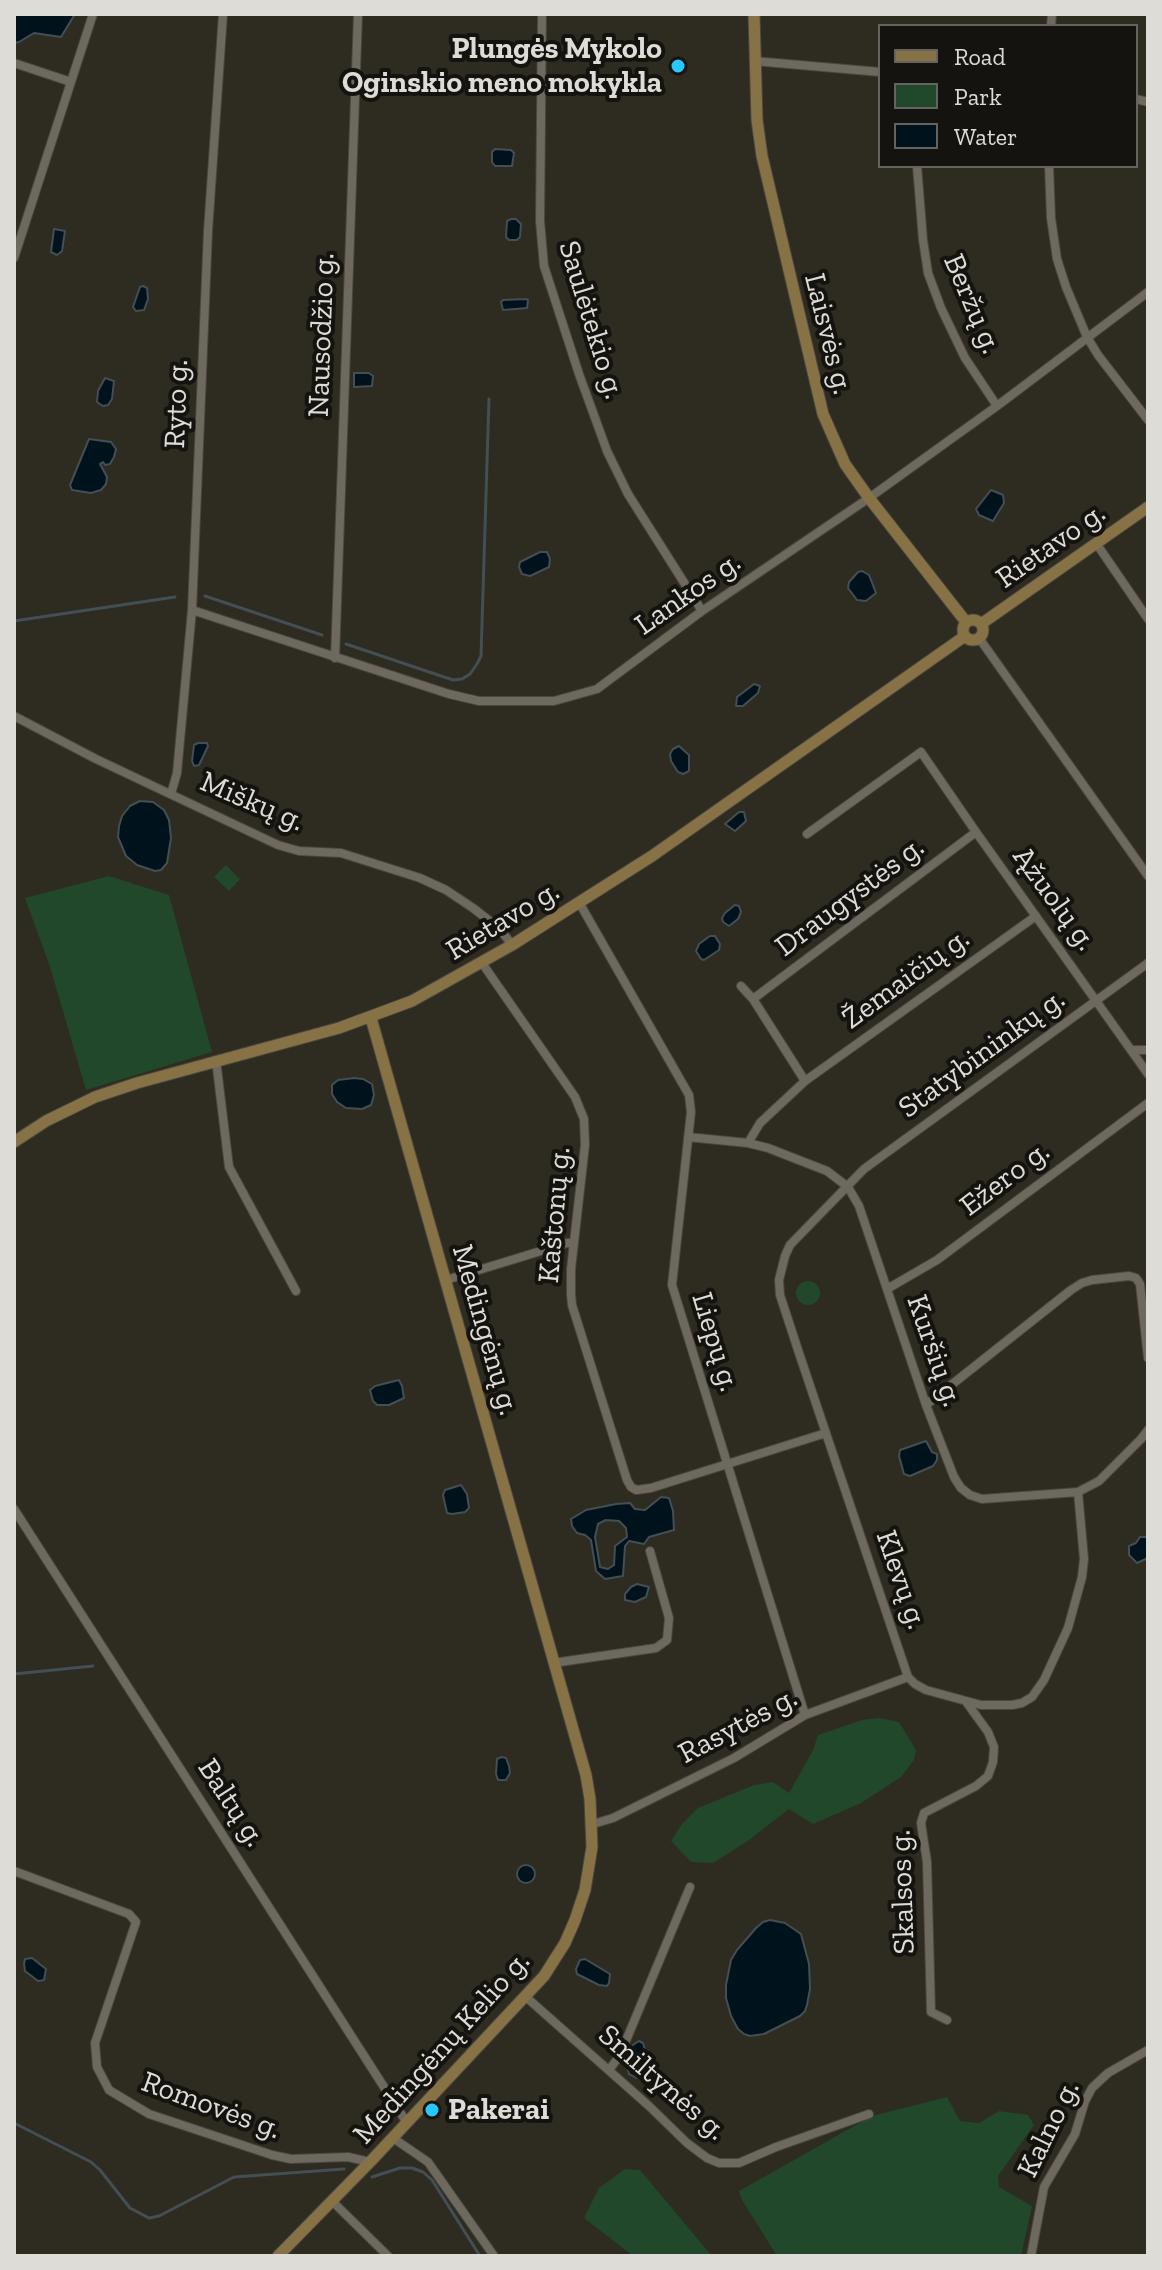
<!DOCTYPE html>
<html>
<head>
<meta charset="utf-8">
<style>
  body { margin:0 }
  #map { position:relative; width:1162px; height:2270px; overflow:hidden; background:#2e2b21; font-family:"Zilla Slab",serif }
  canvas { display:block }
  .frame { position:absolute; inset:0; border:16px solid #dedcd6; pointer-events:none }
  .legend { position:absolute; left:878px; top:24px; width:260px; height:144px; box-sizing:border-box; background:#15130f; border:2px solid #65635f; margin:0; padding:10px 14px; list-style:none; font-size:24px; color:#dedcd6 }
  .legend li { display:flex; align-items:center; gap:16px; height:40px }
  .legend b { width:40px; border:2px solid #65635f }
</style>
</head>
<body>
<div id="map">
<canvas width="1162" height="2270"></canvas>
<div class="frame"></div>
<ul class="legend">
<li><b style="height:10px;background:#877246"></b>Road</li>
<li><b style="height:22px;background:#21482a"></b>Park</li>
<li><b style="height:22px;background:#00131c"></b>Water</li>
</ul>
</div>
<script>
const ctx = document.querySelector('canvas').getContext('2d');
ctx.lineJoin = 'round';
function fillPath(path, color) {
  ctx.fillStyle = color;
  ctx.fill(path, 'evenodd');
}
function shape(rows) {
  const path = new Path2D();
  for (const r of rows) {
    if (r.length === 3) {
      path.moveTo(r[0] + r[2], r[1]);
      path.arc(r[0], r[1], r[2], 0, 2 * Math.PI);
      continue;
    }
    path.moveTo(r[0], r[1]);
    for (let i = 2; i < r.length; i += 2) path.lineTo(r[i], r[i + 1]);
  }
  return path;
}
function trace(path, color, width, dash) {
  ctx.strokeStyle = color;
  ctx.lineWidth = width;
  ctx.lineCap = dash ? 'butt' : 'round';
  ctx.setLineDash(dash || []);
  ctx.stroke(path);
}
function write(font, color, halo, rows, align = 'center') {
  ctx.font = font + ' "Zilla Slab",serif';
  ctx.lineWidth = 8;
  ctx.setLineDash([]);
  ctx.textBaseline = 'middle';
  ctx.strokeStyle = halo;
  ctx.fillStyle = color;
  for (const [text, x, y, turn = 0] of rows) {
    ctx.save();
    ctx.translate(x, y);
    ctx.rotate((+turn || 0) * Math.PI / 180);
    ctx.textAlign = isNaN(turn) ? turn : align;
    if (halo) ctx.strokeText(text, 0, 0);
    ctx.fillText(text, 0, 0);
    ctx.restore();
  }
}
fillPath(shape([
  [226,865,240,879,229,891,214,877],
  [109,876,169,895,212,1052,86,1090,50,967,25,898],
  [808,1293,12],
  [879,1718,899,1722,916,1750,914,1760,901,1777,861,1803,813,1824,789,1809,749,1840,713,1863,691,1862,671,1841,682,1824,698,1808,754,1785,773,1782,789,1793,813,1750,818,1735,862,1720],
  [947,2097,960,2121,979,2123,999,2111,1028,2115,1034,2125,998,2176,999,2187,1032,2206,1021,2256,777,2256,742,2200,739,2191,872,2116],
  [625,2169,640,2170,712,2256,633,2256,584,2218,599,2188]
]), '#21482a');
const water = shape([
  [14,14,75,14,61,37,34,33,19,42,14,43,14,14],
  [495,149,511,150,514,153,512,166,495,166,492,162,492,152,495,149],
  [511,219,516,219,521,224,520,237,517,240,509,240,506,237,507,221,511,219],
  [54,229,65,231,62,251,57,255,51,252,54,229],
  [143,286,147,288,148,299,144,310,136,311,133,307,140,287,143,286],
  [526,299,528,300,527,308,503,310,501,302,503,300,526,299],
  [354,373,369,373,373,376,372,386,354,387,354,373],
  [105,378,114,381,112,399,108,405,103,406,97,402,98,391,105,378],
  [89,439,111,442,116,449,114,457,110,464,105,465,103,462,100,464,107,477,106,484,101,490,91,493,72,490,70,485,89,439],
  [991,490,1003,495,1004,503,993,521,979,515,976,509,991,490],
  [540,552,547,552,550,559,549,567,530,576,522,574,519,567,520,562,540,552],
  [862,571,869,575,876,593,866,601,857,600,848,588,849,582,858,572,862,571],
  [754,684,760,686,758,693,743,706,736,706,737,697,754,684],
  [198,743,207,743,208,746,199,765,194,766,192,761,194,745,198,743],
  [679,746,689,755,689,771,683,774,678,772,671,761,670,754,673,749,679,746],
  [140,801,153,802,164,810,169,820,171,838,167,863,161,870,155,871,137,865,126,856,118,837,119,826,122,816,130,806,140,801],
  [739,812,744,812,746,821,735,831,725,824,739,812],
  [735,905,739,906,741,912,738,919,729,926,723,922,722,918,725,913,735,905],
  [710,936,715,936,720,944,719,950,704,960,701,959,696,951,699,944,710,936],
  [354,1078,363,1079,372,1084,374,1095,371,1105,362,1109,346,1108,337,1102,332,1094,332,1085,338,1080,354,1078],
  [399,1380,402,1386,404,1398,389,1405,377,1405,373,1401,370,1390,375,1386,399,1380],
  [926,1441,932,1452,937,1454,937,1460,933,1466,910,1476,904,1474,899,1456,900,1450,926,1441],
  [461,1485,467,1494,469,1508,465,1512,452,1514,447,1513,443,1495,445,1490,461,1485],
  [661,1497,669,1498,673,1511,674,1530,649,1537,644,1544,629,1541,625,1546,623,1576,605,1579,596,1571,591,1540,585,1535,577,1533,572,1526,571,1519,586,1510,616,1504,630,1503,635,1509,645,1510,661,1497],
  [606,1520,619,1521,626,1528,627,1537,615,1546,614,1565,608,1569,600,1567,595,1537,598,1524,606,1520],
  [1140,1537,1148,1537,1148,1558,1137,1563,1129,1555,1129,1546,1136,1543,1140,1537],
  [637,1584,649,1587,646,1597,635,1602,625,1600,625,1594,631,1587,637,1584],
  [502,1757,506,1758,509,1766,510,1773,506,1780,498,1780,496,1774,497,1759,502,1757],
  [526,1874,9],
  [770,1920,785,1923,801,1934,809,1964,810,1989,807,2005,805,2011,800,2016,764,2034,750,2036,744,2034,738,2029,731,2016,726,1998,726,1985,731,1960,737,1950,756,1928,763,1922,770,1920],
  [32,1958,46,1969,44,1980,38,1981,25,1971,24,1964,25,1959,32,1958],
  [585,1959,610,1974,609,1983,607,1986,599,1985,577,1974,576,1969,580,1960,585,1959],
  [639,2041,643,2043,651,2070,647,2077,637,2078,629,2074,627,2065,633,2045,639,2041]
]);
fillPath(water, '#00131c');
trace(water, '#434f54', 2);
trace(shape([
  [205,596,322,635],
  [14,621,175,597],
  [346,644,453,680,462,679,470,674,477,664,481,656,489,399],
  [14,1674,93,1666],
  [14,2123,91,2162,100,2170,130,2208,149,2218,159,2216,234,2177,344,2169],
  [372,2177,400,2168,412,2168,423,2172,432,2180,480,2256]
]), '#434f54', 3);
const street = shape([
  [542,14,540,221,544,266,579,374,607,451,628,494,702,611],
  [1051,26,1052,14],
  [754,61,880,72],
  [14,63,71,82],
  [1136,99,1148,102],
  [917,166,923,240,928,273,941,308,965,358,997,406],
  [1049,166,1051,218,1057,259,1066,287,1087,337,1098,355,1148,420],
  [14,258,93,14],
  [1096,543,1148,619],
  [192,610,449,694,479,701,554,701,597,689,702,611,869,498,997,406,1148,292],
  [979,638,1148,876],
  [335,658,358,14],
  [14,716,96,759,278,845,299,851,341,853,420,878,446,890,473,908,500,929,512,945],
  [171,794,177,773,192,610,208,231,223,14],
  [807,834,921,752,976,832,1148,1074],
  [580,904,689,1095,691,1112,672,1285,805,1715],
  [482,963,575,1097,584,1119,585,1145,571,1269,571,1294,572,1305,627,1480,631,1487,636,1490,651,1488,826,1433],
  [741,986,753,999,805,1081,760,1123,748,1143],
  [753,999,976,832],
  [1131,1050,1148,1050],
  [216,1060,229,1167,296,1291],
  [805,1081,1036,916],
  [688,1137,748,1143,768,1148,827,1171,848,1187,859,1206,926,1405,954,1477,961,1488,970,1495,982,1499,1078,1492,1099,1481,1141,1439,1148,1430],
  [446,1280,567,1243,574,1243],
  [887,1289,937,1260,1148,1103],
  [926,1405,1071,1290,1082,1283,1092,1280,1129,1276,1136,1278,1140,1284,1148,1358],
  [1078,1492,1084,1559,1082,1577,1068,1628,1044,1680,1032,1697,1022,1703,1012,1705,981,1705,926,1690,915,1684,908,1677,799,1353,780,1295,779,1280,785,1256,790,1245,864,1169,1148,963],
  [14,1509,407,2123],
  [553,1663,656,1648,667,1640,669,1618,650,1551],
  [593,1824,613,1818,734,1758,805,1715,908,1677],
  [14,1871,129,1914,136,1922,95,2043,97,2067,109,2090,149,2114,272,2155,291,2159,348,2157,370,2162],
  [526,1997,649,2106,687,2143,707,2158,719,2163,739,2163,776,2147,869,2114],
  [947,2020,931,2012,927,1862,921,1823,924,1813,976,1786,988,1776,993,1762,994,1747,988,1732,967,1703],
  [609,2070,620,2055,690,1887],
  [393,2138,428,2162,494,2256],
  [332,2201,388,2256],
  [1031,2256,1044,2187,1075,2134,1085,2101,1092,2088,1108,2073,1148,2050]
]);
const secondary = shape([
  [754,14,757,120,762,156,823,414,845,464,869,498,966,622],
  [973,630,10],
  [981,624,1148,507],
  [14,1142,46,1121,95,1097,137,1083,339,1028,412,1001,512,945,652,856,965,636],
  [278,2256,370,2162,544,1976,565,1943,575,1920,585,1890,592,1847,590,1799,586,1775,371,1018]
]);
trace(street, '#4a4740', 10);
trace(secondary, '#4a4740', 13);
trace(street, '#6d695e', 8);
trace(secondary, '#877246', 11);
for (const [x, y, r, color] of [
  [678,66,8,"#26c9fe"],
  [432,2110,8,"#26c9fe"]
]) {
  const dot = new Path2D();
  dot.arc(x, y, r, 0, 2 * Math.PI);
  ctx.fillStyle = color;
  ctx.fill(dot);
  trace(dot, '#15130f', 3);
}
write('bold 30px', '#dedcd6', '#15130f', [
  ["Plungės Mykolo",662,49],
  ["Oginskio meno mokykla",662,83],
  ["Pakerai",448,2110,"left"]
], 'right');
write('30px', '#dedcd6', '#15130f', [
  ["Beržų g.",972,304,67],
  ["Saulėtekio g.",591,320,73],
  ["Laisvės g.",828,334,76],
  ["Nausodžio g.",322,335,-88],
  ["Ryto g.",177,404,-88],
  ["Rietavo g.",1051,546,-35],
  ["Lankos g.",688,594,-35],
  ["Miškų g.",252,802,23],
  ["Draugystės g.",850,897,-37],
  ["Ąžuolų g.",1054,899,54],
  ["Rietavo g.",503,921,-31],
  ["Žemaičių g.",906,979,-36],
  ["Statybininkų g.",982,1054,-36],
  ["Ežero g.",1005,1179,-37],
  ["Kaštonų g.",555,1215,-85],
  ["Medingėnų g.",485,1330,74],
  ["Liepų g.",715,1342,73],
  ["Kuršių g.",934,1351,71],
  ["Klevų g.",901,1580,71],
  ["Rasytės g.",738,1726,-28],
  ["Baltų g.",231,1803,57],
  ["Skalsos g.",903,1892,-92],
  ["Medingėnų Kelio g.",442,2048,-48],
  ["Smiltynės g.",662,2083,41],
  ["Romovės g.",211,2106,20],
  ["Kalno g.",1049,2129,-64]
]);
</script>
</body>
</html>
